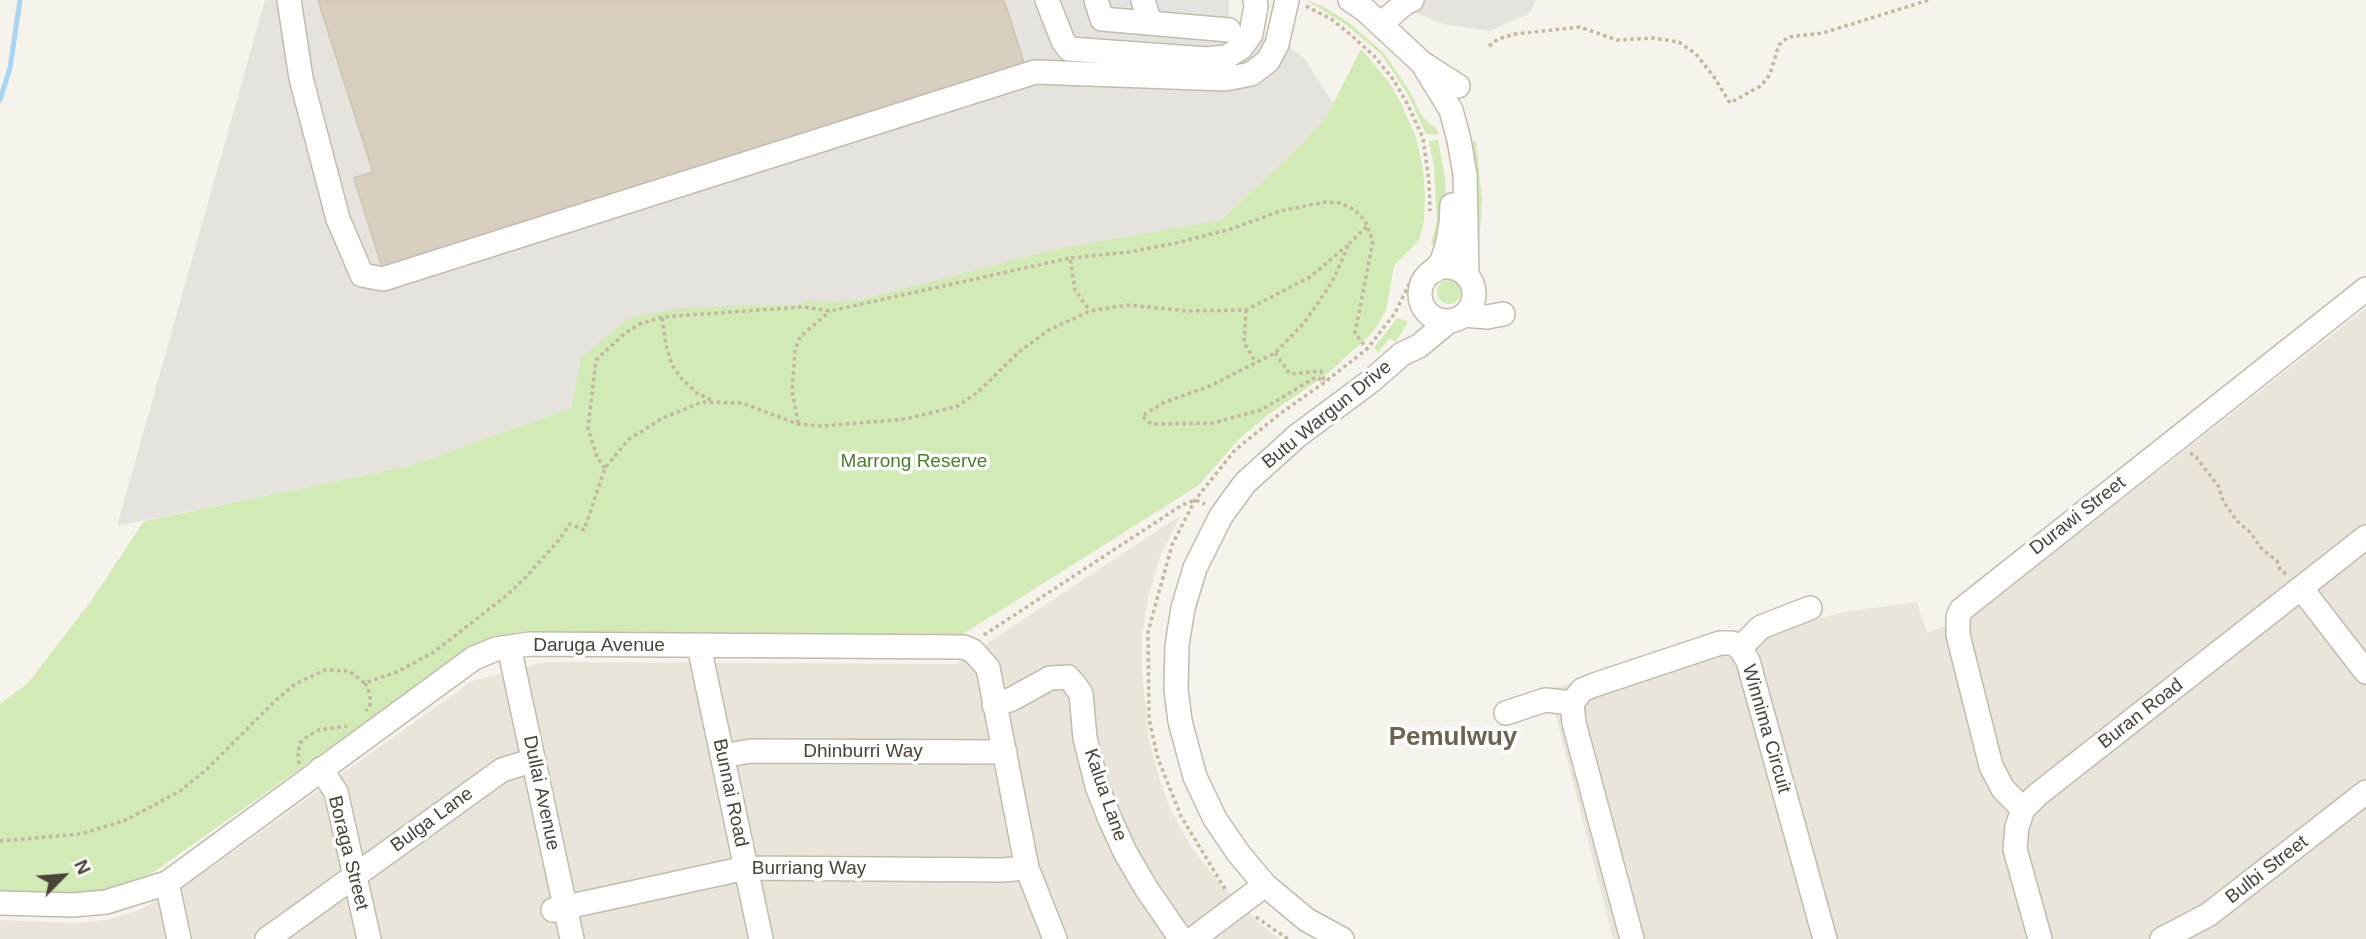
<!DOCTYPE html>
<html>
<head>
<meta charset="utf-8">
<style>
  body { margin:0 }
  #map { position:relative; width:2366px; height:939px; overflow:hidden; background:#f6f3ec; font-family:Arial,sans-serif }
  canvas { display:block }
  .north { position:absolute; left:28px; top:841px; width:70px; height:70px; -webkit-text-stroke:5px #fff; paint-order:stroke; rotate:65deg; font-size:19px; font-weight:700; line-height:28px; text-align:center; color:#4b4439 }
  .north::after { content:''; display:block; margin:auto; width:24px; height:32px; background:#4b4439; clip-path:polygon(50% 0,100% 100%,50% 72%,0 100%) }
</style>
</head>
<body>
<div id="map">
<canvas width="2366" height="939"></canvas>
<div class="north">N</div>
</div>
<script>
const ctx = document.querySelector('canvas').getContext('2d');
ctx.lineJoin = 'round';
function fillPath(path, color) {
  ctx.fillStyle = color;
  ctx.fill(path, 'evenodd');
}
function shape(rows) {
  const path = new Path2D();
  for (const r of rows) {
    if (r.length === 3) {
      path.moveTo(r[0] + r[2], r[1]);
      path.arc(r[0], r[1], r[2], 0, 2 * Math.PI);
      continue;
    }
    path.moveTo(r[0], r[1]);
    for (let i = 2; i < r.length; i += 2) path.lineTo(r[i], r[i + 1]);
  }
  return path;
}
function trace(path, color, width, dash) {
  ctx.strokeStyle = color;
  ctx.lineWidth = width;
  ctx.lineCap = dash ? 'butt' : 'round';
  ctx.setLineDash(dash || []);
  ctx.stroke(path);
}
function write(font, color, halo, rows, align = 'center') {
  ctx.font = font + ' Arial,sans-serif';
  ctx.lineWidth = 7;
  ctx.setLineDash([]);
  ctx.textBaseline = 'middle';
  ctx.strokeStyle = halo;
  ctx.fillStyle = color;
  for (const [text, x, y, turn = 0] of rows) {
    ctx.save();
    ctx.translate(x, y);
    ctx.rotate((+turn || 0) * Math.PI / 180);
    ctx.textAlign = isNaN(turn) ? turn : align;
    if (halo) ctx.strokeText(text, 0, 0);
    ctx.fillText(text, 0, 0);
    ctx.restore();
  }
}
fillPath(shape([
  [2366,308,2366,939,1613,939,1549,689,1844,612,1917,602,1927,633,1978,613],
  [1181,515,1161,554,1148,598,1142,635,1142,672,1149,739,1159,778,1171,811,1192,848,1220,884,1261,925,1280,939,0,939,0,920,74,923,107,920,140,910,196,878,472,681,545,662,956,664]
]), '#eae5da');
fillPath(shape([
  [265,0,1229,0,1229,18,1232,20,1232,27,1290,48,1304,58,1333,103,1327,116,1299,147,1221,220,1061,248,857,300,822,302,807,300,797,305,581,357,571,408,409,466,117,526],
  [1402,0,1536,0,1530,13,1490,31,1443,24,1417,13]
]), '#e6e2dd');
fillPath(shape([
  [1306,0,1322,6,1347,21,1384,53,1411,93,1420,113,1427,122,1436,128,1438,135,1426,134,1408,95,1382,55,1345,24],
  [1361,49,1388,81,1401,103,1416,137,1423,169,1425,195,1424,221,1419,240,1394,266,1386,311,1373,332,1326,375,1269,414,1239,439,1199,485,963,634,513,634,486,639,472,647,151,874,117,889,78,895,0,893,0,704,28,683,91,601,144,521,409,466,571,408,581,357,630,317,687,307,797,305,807,300,822,302,857,300,1061,248,1221,220,1299,147,1327,116],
  [1438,140,1445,178,1446,203,1440,247,1431,244,1437,221,1434,167,1429,141],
  [1476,141,1482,200,1479,249,1471,253,1466,144],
  [1449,292,12],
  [1397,318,1408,322,1402,332,1395,342,1390,338,1378,352,1374,348]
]), '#d2eab5');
fillPath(shape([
  [1072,0,1163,0,1228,6,1228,20,1215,35,1215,50,1107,43,1107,29,1093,16,1079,21]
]), '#e5e3e0');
trace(shape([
  [0,100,10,68,20,0]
]), '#a9d4f2', 5);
const building = shape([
  [318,0,1004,0,1024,63,984,76,985,80,383,270,354,178,373,172,318,0]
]);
fillPath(building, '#d8cfc1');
trace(building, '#d3c7b4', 2);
const minor = shape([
  [289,0,301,78,338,219,362,275,383,279,1035,72,1225,79,1251,74,1268,61,1277,44,1287,0],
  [1047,0,1063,41,1069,49,1207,59,1226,57,1241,48,1251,34,1256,6,1255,0],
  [1096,0,1102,19,1229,30],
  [1143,0,1150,23],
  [1350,0,1365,10,1422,63,1458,86],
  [1381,24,1405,3,1412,0],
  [1422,63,1451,110,1459,140,1465,174,1467,276],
  [1447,294,27],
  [1434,271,1442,261,1447,246,1451,224,1452,205],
  [1464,315,1487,317,1503,314],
  [2301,588,2366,672],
  [699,646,761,939],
  [509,647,572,939],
  [1740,648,1761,627,1810,608],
  [994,705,1012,699,1050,678,1068,677,1075,685,1081,694,1085,738,1097,786,1109,817,1125,852,1146,888,1181,939],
  [1506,713,1545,700,1572,703],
  [722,756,751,751,1005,752],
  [321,769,336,792,369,939],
  [2023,809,2003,789,1991,766,1958,635,1958,617,1961,610,2366,289],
  [167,883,179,939],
  [0,903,73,905,106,902,167,883,474,658,496,649,530,644,964,647,973,651,988,668,1027,868,1055,939],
  [553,910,746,868,1002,870,1027,868],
  [267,939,502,770,534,760],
  [1193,939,1265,885],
  [1342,939,1307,920,1265,885,1239,854,1215,819,1195,777,1180,721,1176,690,1177,645,1183,608,1195,568,1221,516,1245,483,1297,436,1371,381,1402,354,1419,346,1448,322],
  [1632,939,1574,723,1572,703,1582,690,1594,685,1720,643,1732,643,1740,648,1748,661,1825,939],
  [2040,939,2015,849,2017,827,2023,809,2037,795,2366,537],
  [2162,939,2208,915,2366,792]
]);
trace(minor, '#c2bbae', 26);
trace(shape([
  [1306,6,1331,19,1351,35,1374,56,1393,79,1408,105,1423,138,1429,182,1430,211],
  [1489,46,1498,39,1515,34,1580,27,1617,40,1654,38,1679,42,1696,54,1714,77,1730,103,1762,85,1770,74,1779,45,1788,37,1823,33,1929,0],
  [1349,244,1367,226],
  [1071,258,1129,252,1176,243,1231,229,1280,211,1326,202,1340,203,1355,210,1365,221,1373,241,1355,333,1367,349],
  [1246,310,1244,343,1256,363],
  [662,318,666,345,672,365,682,379,697,393,713,401],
  [1275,353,1290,374,1321,371,1325,382],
  [798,423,792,391,795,350,800,337,830,311],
  [2190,453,2196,457,2219,487,2223,501,2237,521,2250,532,2262,549,2277,561,2280,569,2288,576],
  [605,468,597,457,588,428,596,360,624,334,640,324,662,317,803,307,830,311,1070,258,1075,290,1090,311],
  [984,635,1182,505,1195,500,1205,504],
  [365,683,370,694,370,705,366,711],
  [299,764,298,754,300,743,308,736,319,730,347,726],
  [0,841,81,834,126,820,180,791,206,770,275,701,295,684,325,670,349,671,365,683,397,672,434,652,506,596,527,576,558,541,570,524,584,530,605,468,629,439,663,418,702,402,742,403,798,424,823,426,906,419,958,406,978,392,1020,351,1049,330,1090,311,1127,305,1188,311,1246,310,1310,277,1349,244,1332,282,1304,323,1275,353,1210,386,1165,402,1142,416,1151,424,1213,423,1261,410,1316,377,1325,382],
  [1225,889,1181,816,1158,759,1149,719,1148,632,1172,545,1195,500,1235,450,1281,413,1325,382,1367,349,1395,313,1415,272],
  [1256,917,1288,939]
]), '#c4b79f', 3.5, [3.5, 3.5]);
trace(minor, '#fff', 23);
write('19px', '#4b4439', '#fff', [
  ["Butu Wargun Drive",1327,415,-39],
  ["Durawi Street",2078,516,-38],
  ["Daruga Avenue",599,646],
  ["Buran Road",2141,714,-38],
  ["Winnima Circuit",1766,729,74],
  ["Dhinburri Way",863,752],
  ["Dullai Avenue",541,793,78],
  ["Bunnai Road",730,793,78],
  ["Kalua Lane",1105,795,71],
  ["Bulga Lane",432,820,-36],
  ["Boraga Street",348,853,76],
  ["Burriang Way",809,869],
  ["Bulbi Street",2267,870,-38]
]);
write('19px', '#4a7f2a', '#fff', [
  ["Marrong Reserve",914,462]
]);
write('bold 26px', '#6e6250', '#fff', [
  ["Pemulwuy",1453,738]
]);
</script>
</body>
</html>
